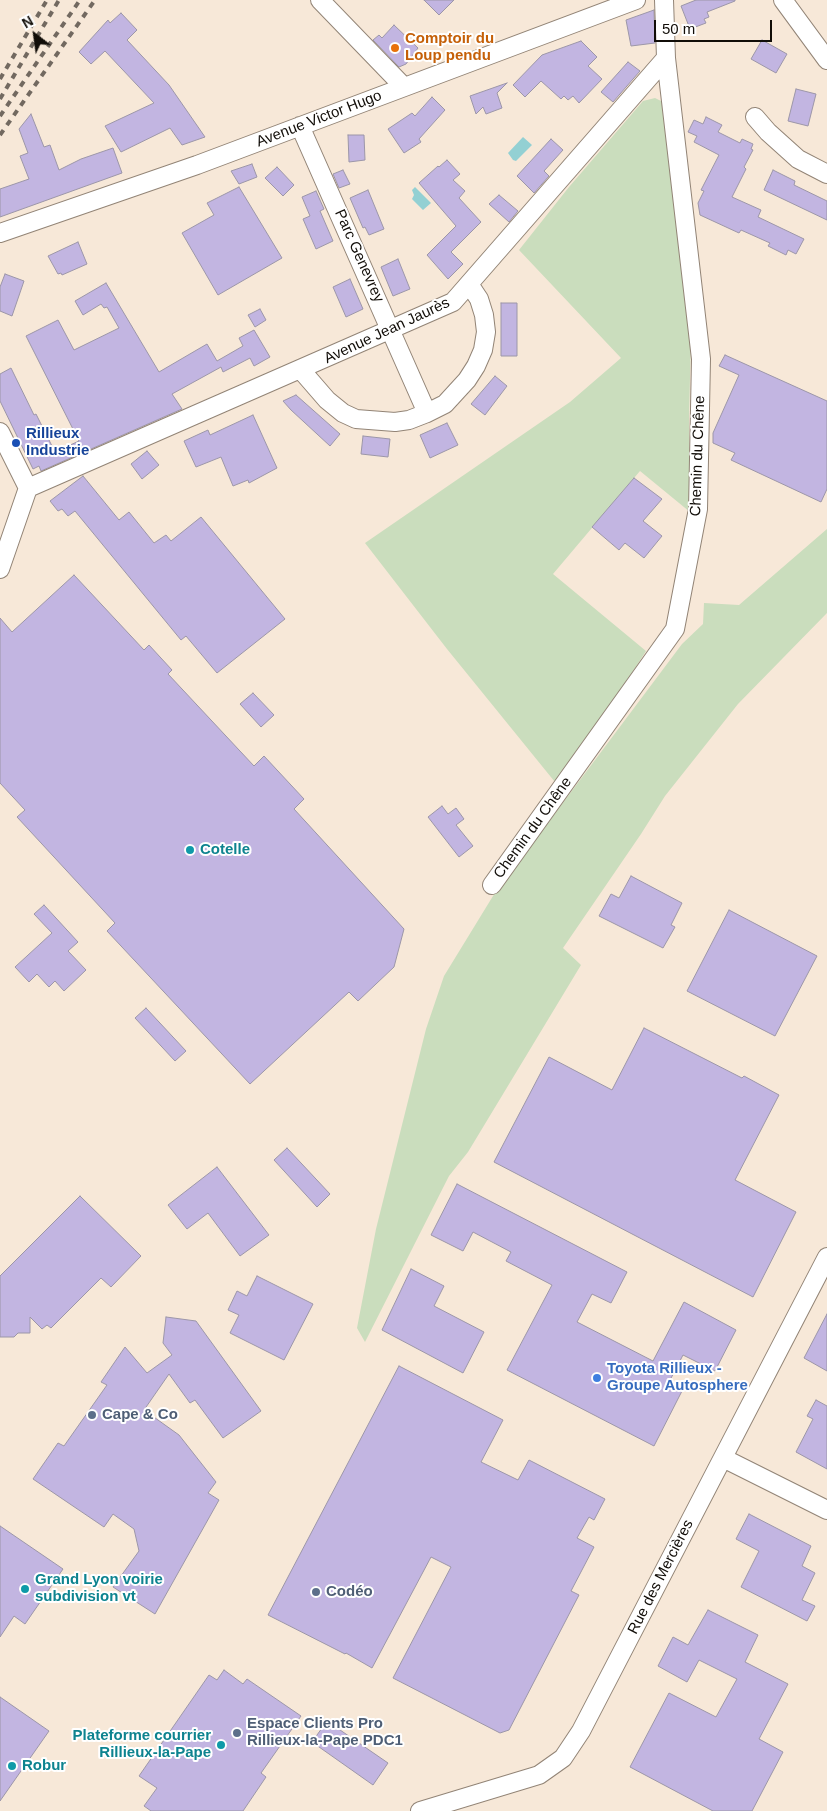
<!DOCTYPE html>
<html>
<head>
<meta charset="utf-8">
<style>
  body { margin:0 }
  #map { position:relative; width:827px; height:1811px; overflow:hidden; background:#f7e8d8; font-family:Arial,sans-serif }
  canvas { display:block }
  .north { position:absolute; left:10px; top:10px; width:50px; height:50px; -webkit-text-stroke:4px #fff; paint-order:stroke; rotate:330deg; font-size:14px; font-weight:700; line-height:20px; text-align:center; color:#110d08 }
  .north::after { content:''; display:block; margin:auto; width:18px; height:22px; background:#110d08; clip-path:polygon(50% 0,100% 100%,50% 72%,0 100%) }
  .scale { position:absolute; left:654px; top:20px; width:118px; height:22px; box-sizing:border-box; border:2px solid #110d08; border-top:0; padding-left:6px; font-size:15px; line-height:18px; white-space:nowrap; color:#110d08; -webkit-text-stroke:4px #fff; paint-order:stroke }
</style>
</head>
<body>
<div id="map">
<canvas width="827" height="1811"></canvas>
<div class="north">N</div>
<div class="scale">50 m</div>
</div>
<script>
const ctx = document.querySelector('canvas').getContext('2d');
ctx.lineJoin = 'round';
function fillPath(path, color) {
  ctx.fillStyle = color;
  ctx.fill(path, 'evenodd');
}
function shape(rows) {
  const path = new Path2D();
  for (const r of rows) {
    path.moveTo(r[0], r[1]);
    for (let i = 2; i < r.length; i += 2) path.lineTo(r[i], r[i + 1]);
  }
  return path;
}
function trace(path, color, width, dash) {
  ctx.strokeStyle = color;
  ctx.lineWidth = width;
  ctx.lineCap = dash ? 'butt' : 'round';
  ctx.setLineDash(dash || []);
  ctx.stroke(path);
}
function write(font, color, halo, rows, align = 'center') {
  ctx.font = font + ' Arial,sans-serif';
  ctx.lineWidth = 4;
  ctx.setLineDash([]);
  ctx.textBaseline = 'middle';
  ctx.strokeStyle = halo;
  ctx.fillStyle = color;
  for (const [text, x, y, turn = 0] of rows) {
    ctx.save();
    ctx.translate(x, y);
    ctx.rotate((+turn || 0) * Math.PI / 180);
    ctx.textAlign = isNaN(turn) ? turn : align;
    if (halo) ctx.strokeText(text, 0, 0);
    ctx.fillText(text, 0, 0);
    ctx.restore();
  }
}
fillPath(shape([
  [655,98,663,102,691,337,689,418,690,512,640,471,553,574,646,651,559,787,447,649,365,543,570,402,621,358,519,250,569,187,643,101],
  [827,529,827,613,738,704,665,796,641,834,563,948,581,965,468,1152,449,1176,365,1342,357,1328,376,1229,426,1029,444,976,493,896,682,644,703,624,704,603,739,605]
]), '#caddbd');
fillPath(shape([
  [523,137,532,145,516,161,513,160,508,153],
  [415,187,431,203,423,210,412,199,414,195,412,190]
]), '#93d0d3');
const building = shape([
  [424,0,454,0,439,15,424,0],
  [696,0,735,0,735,1,707,12,709,17,704,19,706,23,690,29,681,6,696,0],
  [654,10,655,43,631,46,626,20,654,10],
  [121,13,137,30,127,40,169,85,205,137,182,145,170,128,121,152,105,126,154,103,105,51,91,64,79,52,108,20,110,23,121,13],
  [394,25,418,48,406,64,399,67,373,40,379,35,382,38,394,25],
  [762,40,787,54,776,73,751,59,762,40],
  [581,41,597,57,588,66,602,79,579,103,573,96,568,100,564,96,561,99,541,81,525,97,513,85,542,55,581,41],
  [628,62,640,71,613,102,601,92,628,62],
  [507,83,497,93,502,108,486,114,483,107,476,114,470,96,507,83],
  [796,89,816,94,808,126,788,121,796,89],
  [432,97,445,110,419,139,421,142,404,153,388,129,412,113,415,116,432,97],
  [31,114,44,147,50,145,59,170,81,159,113,148,122,173,0,217,0,189,29,179,20,156,28,153,19,129,31,114],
  [706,117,722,125,718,132,740,143,742,139,753,144,751,149,753,150,744,167,746,169,732,197,761,210,758,217,804,239,796,254,788,250,786,255,768,246,770,243,741,230,739,233,700,215,698,203,704,191,701,190,719,155,694,142,697,136,688,132,694,120,703,124,706,117],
  [348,135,364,135,365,160,349,162,348,135],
  [551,139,563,150,544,171,549,176,534,193,517,176,551,139],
  [447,160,460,174,453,180,465,191,459,198,481,222,451,252,463,264,448,279,427,255,456,226,419,183,438,166,439,167,447,160],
  [252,164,257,177,239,184,231,171,252,164],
  [277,167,294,185,283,196,265,178,277,167],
  [343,170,350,184,339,188,333,174,343,170],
  [773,170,795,181,794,185,827,201,827,220,764,190,773,170],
  [239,187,282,258,218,295,182,233,214,215,207,203,239,187],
  [368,190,384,229,369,235,365,227,363,228,350,198,368,190],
  [316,191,324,209,320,211,333,241,316,249,303,219,310,216,302,197,316,191],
  [499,195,518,211,509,222,489,204,499,195],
  [78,242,87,264,62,275,61,273,58,274,48,256,78,242],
  [398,259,410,289,393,296,381,267,398,259],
  [5,274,24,281,12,316,0,311,0,287,5,274],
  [350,279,363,309,346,317,333,287,350,279],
  [106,283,159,372,207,344,217,361,243,346,239,338,254,330,270,357,254,366,250,358,223,372,221,367,172,394,182,409,41,471,39,466,33,469,0,401,0,374,11,368,34,415,36,414,55,452,79,441,26,336,58,320,74,350,119,328,107,307,104,308,101,304,83,315,75,301,106,283],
  [501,303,517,303,517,356,501,356,501,303],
  [260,309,266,320,255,327,248,315,260,309],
  [725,355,827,401,827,489,821,502,731,460,735,453,713,443,713,433,739,375,719,366,725,355],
  [495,376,507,386,485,415,471,404,495,376],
  [296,395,340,434,330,446,291,410,283,401,296,395],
  [253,415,277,468,249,483,248,480,233,486,221,457,196,467,184,441,208,430,210,435,253,415],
  [447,423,458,445,430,458,420,435,447,423],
  [363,436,390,439,388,457,361,454,363,436],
  [147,451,159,465,142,479,131,464,147,451],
  [83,476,119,520,129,512,154,543,166,535,171,541,201,517,285,619,217,673,186,636,181,640,75,511,68,516,62,509,58,511,50,501,83,476],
  [634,478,662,499,643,521,662,536,644,558,625,543,619,550,592,527,634,478],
  [74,575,144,650,149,645,172,670,168,674,254,766,264,756,304,799,294,809,404,929,394,967,358,1001,349,992,250,1084,107,931,115,923,17,817,25,810,0,783,0,618,12,632,74,575],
  [253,693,274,715,261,727,240,704,253,693],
  [442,806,448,814,456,808,464,819,456,825,473,846,459,857,428,817,442,806],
  [631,876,682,903,671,925,675,927,663,948,599,916,611,894,619,898,631,876],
  [44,905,78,942,68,951,86,970,64,991,55,981,49,987,37,974,29,982,15,967,52,933,34,914,44,905],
  [729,910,817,956,775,1036,687,991,729,910],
  [146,1008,186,1051,175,1061,135,1018,146,1008],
  [644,1028,742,1078,744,1076,779,1095,735,1180,796,1212,753,1297,494,1162,549,1057,612,1090,644,1028],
  [287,1148,330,1194,317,1207,274,1160,287,1148],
  [217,1167,269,1235,240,1256,208,1213,187,1229,168,1205,217,1167],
  [457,1184,627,1272,611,1303,592,1294,577,1322,653,1361,684,1302,736,1330,715,1371,683,1355,668,1384,682,1391,654,1446,507,1370,552,1285,506,1261,511,1252,473,1232,463,1251,431,1235,457,1184],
  [80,1196,141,1256,111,1287,101,1278,51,1328,47,1325,42,1329,30,1317,30,1333,18,1333,14,1337,0,1337,0,1276,80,1196],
  [411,1269,444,1286,434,1306,484,1332,463,1373,382,1330,411,1269],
  [257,1276,313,1304,284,1360,230,1333,239,1315,228,1310,237,1291,247,1296,257,1276],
  [827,1314,827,1371,804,1358,827,1314],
  [166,1317,196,1321,261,1411,223,1438,195,1400,190,1403,169,1374,144,1410,179,1435,216,1482,208,1493,219,1500,155,1614,113,1587,139,1551,134,1529,113,1514,104,1527,33,1479,58,1443,64,1446,107,1385,101,1382,125,1347,147,1373,172,1355,163,1343,166,1317],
  [399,1366,503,1420,481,1462,518,1480,529,1460,605,1499,594,1520,589,1517,577,1538,594,1547,571,1591,579,1595,509,1730,500,1733,393,1678,451,1567,431,1557,372,1668,346,1653,345,1654,268,1615,399,1366],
  [816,1400,827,1406,827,1469,796,1452,813,1419,807,1416,816,1400],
  [749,1514,811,1546,802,1566,815,1573,802,1600,815,1606,807,1621,741,1587,759,1551,736,1539,749,1514],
  [0,1526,63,1569,25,1624,14,1616,0,1637,0,1526],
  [708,1610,758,1635,745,1662,788,1684,759,1739,783,1752,752,1811,713,1811,630,1767,669,1693,716,1717,737,1679,699,1660,687,1682,658,1666,673,1637,688,1645,708,1610],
  [224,1670,243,1684,247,1679,301,1716,261,1773,266,1777,243,1811,151,1811,144,1806,157,1788,139,1776,209,1675,217,1680,224,1670],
  [0,1697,49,1731,0,1801,0,1697],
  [327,1721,388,1763,373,1785,312,1742,327,1721]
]);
fillPath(building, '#c2b5e1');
trace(building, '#9c96a8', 1);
const minor = shape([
  [320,0,404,87],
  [783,0,827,60],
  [755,117,768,132,798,159,827,174],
  [300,126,427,413],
  [0,233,197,165,636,0],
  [301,370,327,400,343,413,356,419,395,422,409,420,427,413,445,404,467,380,476,366,483,350,486,332,484,315,479,299,469,284],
  [0,432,28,488,0,569],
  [28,488,453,302,666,58,664,0],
  [492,885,675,629,698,509,701,359,666,58],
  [723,1458,827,1510],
  [420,1811,539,1775,563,1758,581,1731,827,1257]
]);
trace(minor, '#928476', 20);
trace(minor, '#fff', 18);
trace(shape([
  [0,79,47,0],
  [0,99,59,0],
  [0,116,80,0],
  [0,135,95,0]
]), '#726960', 4, [6, 6]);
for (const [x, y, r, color] of [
  [395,48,5,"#e8710a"],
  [16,443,5,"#1a4fb4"],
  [190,850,5,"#0f9aa8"],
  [597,1378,5,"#3f7fe0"],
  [92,1415,5,"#5c6f8a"],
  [25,1589,5,"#0f9aa8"],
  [316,1592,5,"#5c6f8a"],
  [237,1733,5,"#5c6f8a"],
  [221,1745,5,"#0f9aa8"],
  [12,1766,5,"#0f9aa8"]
]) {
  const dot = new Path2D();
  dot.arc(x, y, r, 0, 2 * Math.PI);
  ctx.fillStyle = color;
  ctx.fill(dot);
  trace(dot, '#fff', 2);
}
write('bold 15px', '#c56008', '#fff', [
  ["Comptoir du",405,39],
  ["Loup pendu",405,56]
], 'left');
write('15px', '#110d08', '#fff', [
  ["Avenue Victor Hugo",319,119,-21],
  ["Parc Genevrey",359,256,66],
  ["Avenue Jean Jaurès",387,331,-25],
  ["Chemin du Chêne",698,456,-88],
  ["Chemin du Chêne",533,828,-54],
  ["Rue des Mercières",661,1577,-63]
]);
write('bold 15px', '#164399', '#fff', [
  ["Rillieux",26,434],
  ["Industrie",26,451]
], 'left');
write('bold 15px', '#0d838f', '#fff', [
  ["Cotelle",200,850],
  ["Grand Lyon voirie",35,1580],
  ["subdivision vt",35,1597],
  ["Plateforme courrier",211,1736,"right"],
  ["Rillieux-la-Pape",211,1753,"right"],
  ["Robur",22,1766]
], 'left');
write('bold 15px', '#366cbe', '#fff', [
  ["Toyota Rillieux -",607,1369],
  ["Groupe Autosphere",607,1386]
], 'left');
write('bold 15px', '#4e5e75', '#fff', [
  ["Cape & Co",102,1415],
  ["Codéo",326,1592],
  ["Espace Clients Pro",247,1724],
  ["Rillieux-la-Pape PDC1",247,1741]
], 'left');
</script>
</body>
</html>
